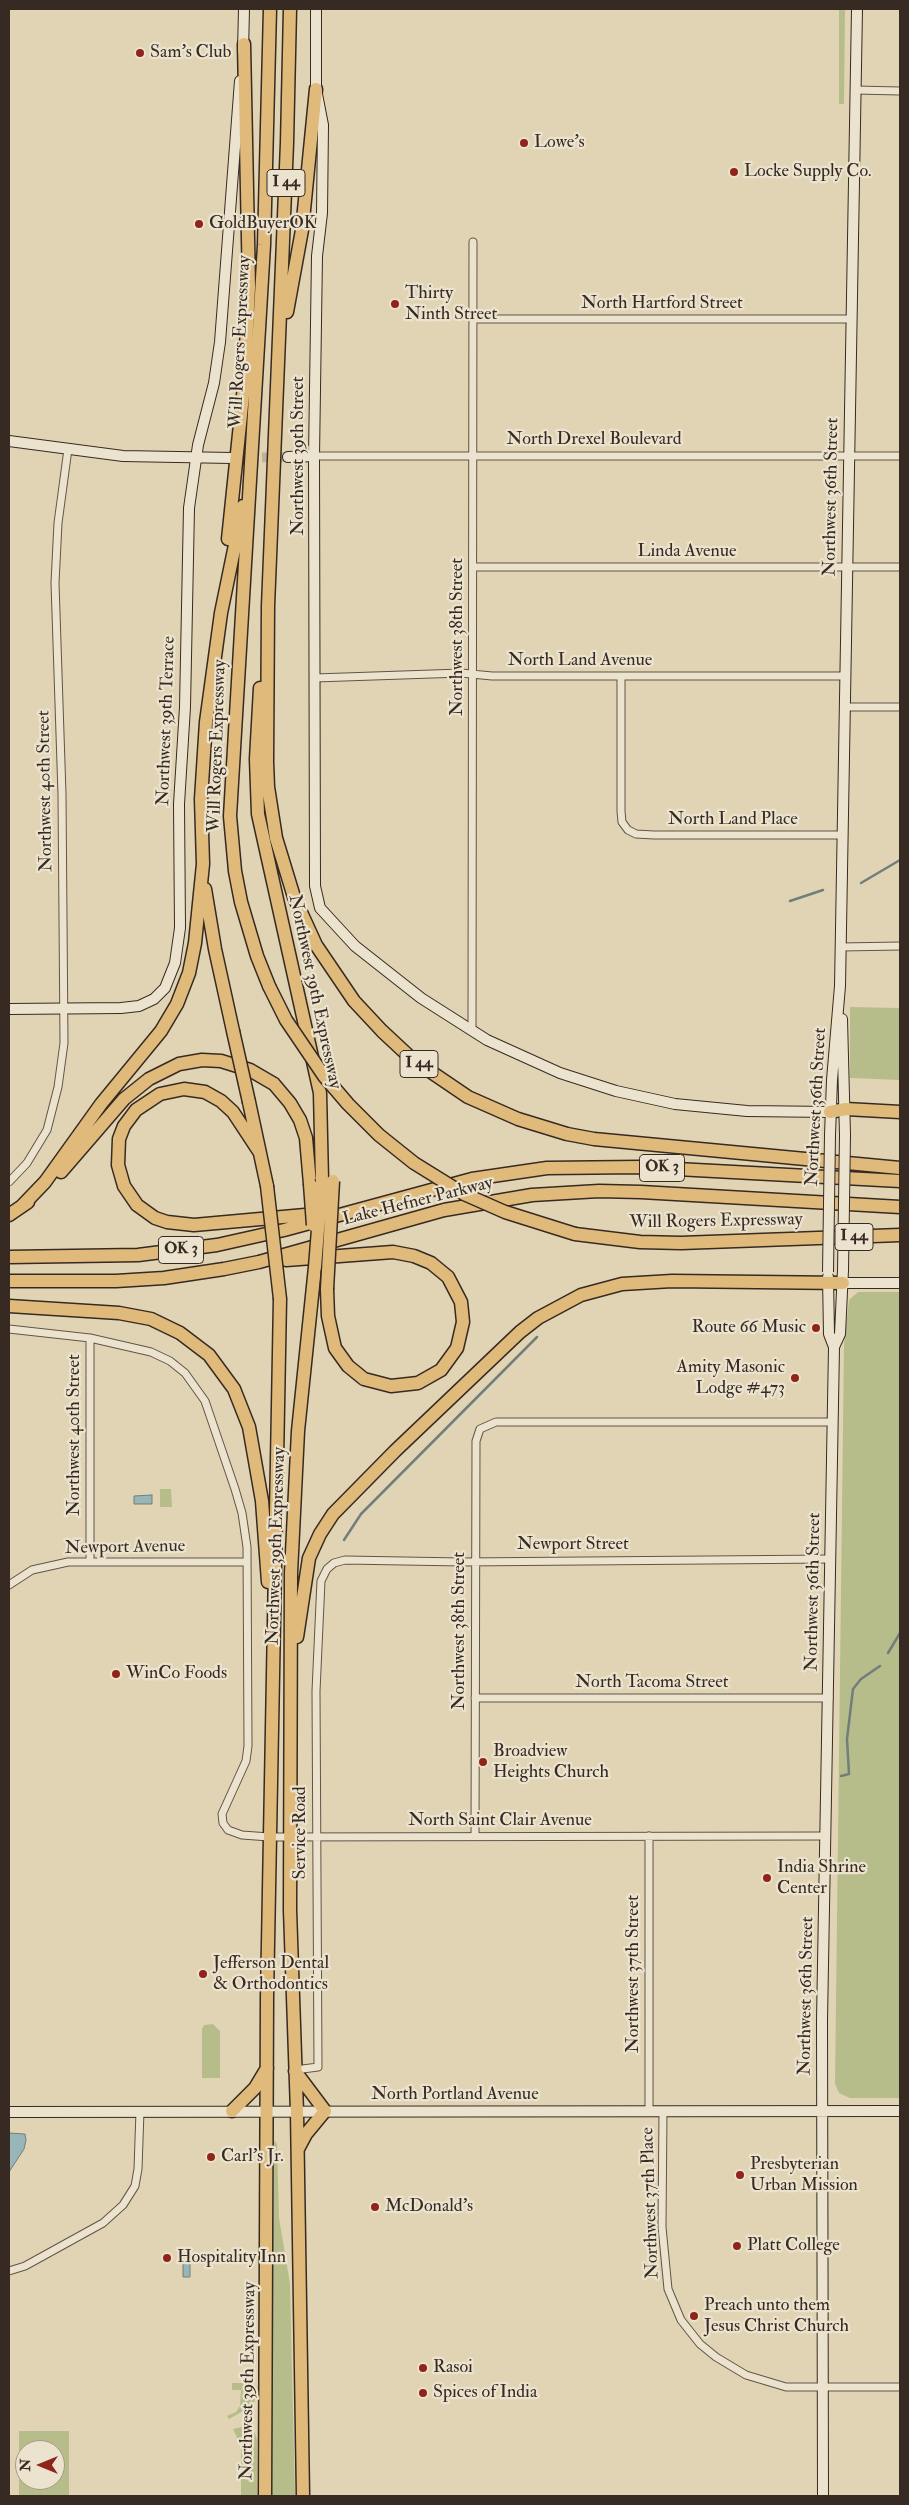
<!DOCTYPE html>
<html>
<head>
<meta charset="utf-8">
<style>
  body { margin:0 }
  #map { position:relative; width:909px; height:2505px; overflow:hidden; background:#e1d4b5; font-family:"IM FELL Double Pica",serif }
  canvas { display:block }
  .frame { position:absolute; inset:0; border:10px solid #372a22; pointer-events:none }
  .north { position:absolute; left:15px; top:2440px; width:50px; height:50px; box-sizing:border-box; background:#ece3cf; border:1px solid #a4998a; border-radius:50%; rotate:270deg; font-size:14px; font-weight:700; line-height:20px; text-align:center; color:#372a22 }
  .north::after { content:''; display:block; margin:auto; width:18px; height:22px; background:#8f2418; clip-path:polygon(50% 0,100% 100%,50% 72%,0 100%) }
</style>
</head>
<body>
<div id="map">
<canvas width="909" height="2505"></canvas>
<div class="frame"></div>
<div class="north">N</div>
</div>
<script>
const ctx = document.querySelector('canvas').getContext('2d');
ctx.lineJoin = 'round';
function fillPath(path, color) {
  ctx.fillStyle = color;
  ctx.fill(path, 'evenodd');
}
function shape(rows) {
  const path = new Path2D();
  for (const r of rows) {
    path.moveTo(r[0], r[1]);
    for (let i = 2; i < r.length; i += 2) path.lineTo(r[i], r[i + 1]);
  }
  return path;
}
function trace(path, color, width, dash) {
  ctx.strokeStyle = color;
  ctx.lineWidth = width;
  ctx.lineCap = dash ? 'butt' : 'round';
  ctx.setLineDash(dash || []);
  ctx.stroke(path);
}
function write(font, color, halo, rows, align = 'center') {
  ctx.font = font + ' "IM FELL Double Pica",serif';
  ctx.lineWidth = 4.5;
  ctx.setLineDash([]);
  ctx.textBaseline = 'middle';
  ctx.strokeStyle = halo;
  ctx.fillStyle = color;
  for (const [text, x, y, turn = 0] of rows) {
    ctx.save();
    ctx.translate(x, y);
    ctx.rotate((+turn || 0) * Math.PI / 180);
    ctx.textAlign = isNaN(turn) ? turn : align;
    if (halo) ctx.strokeText(text, 0, 0);
    ctx.fillText(text, 0, 0);
    ctx.restore();
  }
}
fillPath(shape([
  [839,9,845,9,844,104,839,104],
  [850,1007,900,1008,900,1080,850,1078],
  [858,1292,900,1292,900,2098,850,2098,839,2093,835,2084,844,1344,849,1300],
  [160,1489,171,1489,172,1507,160,1507],
  [213,2024,220,2031,220,2078,202,2078,202,2029,204,2025],
  [274,2140,277,2144,279,2218,290,2284,295,2496,270,2496],
  [232,2383,253,2383,258,2388,258,2394,252,2406,229,2419,227,2416,236,2412,240,2406,241,2390,232,2390],
  [242,2427,255,2433,257,2440,257,2496,241,2496,241,2446,233,2429],
  [19,2431,69,2431,69,2496,19,2496],
  [25,2450,55,2450,55,2480,25,2480]
]), '#b7bc8b');
const water = shape([
  [152,1495,152,1504,134,1504,134,1496,152,1495],
  [9,2133,25,2134,26,2140,24,2149,9,2172,9,2133],
  [183,2261,190,2261,190,2277,183,2277,183,2261]
]);
fillPath(water, '#98b6b7');
trace(water, '#717e7b', 1);
trace(shape([
  [861,883,900,860],
  [790,901,823,890],
  [344,1540,361,1514,537,1337],
  [888,1653,900,1633],
  [841,1776,849,1774,847,1739,853,1689,861,1679,880,1666]
]), '#717e7b', 2.5);
trace(shape([
  [232,458,288,457]
]), '#bfb298', 10, [10, 5]);
const street = shape([
  [855,90,900,91],
  [473,319,852,319],
  [314,456,900,456],
  [474,567,900,567],
  [621,677,621,811,622,822,628,830,636,834,654,835,843,835],
  [315,678,461,673,492,676,846,676],
  [845,707,900,707],
  [841,947,900,946],
  [472,1031,473,242],
  [9,1182,27,1163,47,1130,58,1087,64,1043,62,794,55,583,58,523,68,449],
  [9,1329,90,1338,151,1352,170,1361,185,1373,205,1401,235,1489,242,1513,247,1547,248,1746,246,1761,222,1814,223,1823,228,1830,242,1835,269,1837,826,1836],
  [90,1561,90,1338],
  [9,1585,32,1570,68,1562,247,1562],
  [475,1698,829,1698],
  [475,1836,476,1441,480,1429,496,1422,833,1422],
  [649,1836,649,2111],
  [295,2070,318,2067,316,1691,321,1581,327,1569,334,1563,345,1560,462,1562,831,1559],
  [663,2111,662,2227,668,2289,681,2320,700,2344,716,2357,746,2375,786,2387,900,2387],
  [9,2271,25,2266,103,2223,123,2205,135,2186,138,2169,140,2111]
]);
const secondary = shape([
  [316,9,316,89,323,125,322,213,317,256,314,456,315,886,320,908,355,946,421,998,487,1040,560,1073,616,1091,675,1104,747,1111,830,1112],
  [243,51,244,9],
  [9,441,123,456,232,458],
  [288,457,314,456],
  [9,1009,121,1008,139,1006,154,999,165,988,175,963,180,928,179,804,185,707,189,508,198,445,214,383,220,342,240,81],
  [842,1019,845,1135],
  [830,1135,832,1080,840,986,857,9],
  [828,1277,829,1334,834,1347],
  [843,1283,900,1283],
  [9,2112,900,2111],
  [823,2496,822,2020,834,1347,840,1334,843,1270]
]);
const highway = shape([
  [290,9,287,143,268,606,267,762,268,787,276,838,294,897,316,945,354,1001,382,1031,412,1059,468,1097,518,1119,567,1134,594,1139,900,1168],
  [287,312,302,230,316,89],
  [228,539,244,386,249,287,244,44],
  [260,688,256,759,258,814,320,1093,322,1180],
  [205,889,215,949,233,1031],
  [269,986,257,956,241,902,235,871,230,816,264,245,270,9],
  [249,1102,267,1186],
  [830,1112,846,1109,900,1112],
  [260,1153,233,1112,221,1101,205,1092,184,1089,160,1094,136,1110,124,1126,119,1139,118,1165,124,1186,137,1205,155,1218,167,1222,194,1225,316,1214],
  [61,1172,124,1099,149,1079,179,1064,202,1060,221,1061,250,1070,274,1084,290,1103,300,1120,306,1138,310,1184],
  [22,1206,45,1182,101,1104,161,1031,177,1004,189,973,195,943,203,864,201,799,206,722,221,613,243,506],
  [9,1215,28,1202],
  [575,1234,640,1242,681,1243,900,1235],
  [9,1257,138,1255,217,1245,284,1230,472,1179,547,1168,640,1167,900,1181],
  [286,1260,393,1252,414,1256,431,1263,448,1277,461,1302,463,1322,457,1348,441,1370,418,1383,391,1386,364,1379,348,1366,335,1348,328,1316,327,1289],
  [9,1281,116,1281,164,1278,224,1269,259,1262,444,1210,532,1195,599,1191,641,1192,900,1207],
  [9,1306,119,1313,151,1319,180,1333,209,1355,234,1389,249,1427,262,1501,268,1582],
  [297,1637,309,1558,320,1534,333,1514,395,1451,520,1332,538,1318,581,1295,622,1284,672,1281,843,1283],
  [295,2071,325,2111,306,2134,298,2149],
  [232,2111,255,2088,267,2068],
  [265,2496,267,1997,280,1299],
  [303,2496,297,2112,290,1910,291,1573,298,1431,315,1267]
]);
trace(street, '#625447', 9);
trace(secondary, '#372a22', 12);
trace(highway, '#372a22', 15);
trace(street, '#ece3cf', 7);
trace(secondary, '#ece3cf', 10);
trace(highway, '#e0ba7a', 12);
const secondaryBridge = shape([
  [843,1270,845,1135],
  [828,1272,830,1135]
]);
const highwayBridge = shape([
  [269,986,286,1020,324,1076,348,1104,379,1135,414,1163,464,1194,505,1212,575,1234],
  [233,1031,249,1102],
  [310,1184,313,1225],
  [267,1186,280,1299],
  [315,1267,322,1180],
  [327,1289,333,1181]
]);
trace(secondaryBridge, '#372a22', 12, []);
trace(highwayBridge, '#372a22', 15, []);
trace(secondaryBridge, '#ece3cf', 10);
trace(highwayBridge, '#e0ba7a', 12);
for (const [x, y, r, color] of [
  [140,53,5,"#8f2418"],
  [524,143,5,"#8f2418"],
  [734,172,5,"#8f2418"],
  [199,224,5,"#8f2418"],
  [395,304,5,"#8f2418"],
  [816,1328,5,"#8f2418"],
  [795,1378,5,"#8f2418"],
  [116,1674,5,"#8f2418"],
  [483,1762,5,"#8f2418"],
  [767,1878,5,"#8f2418"],
  [203,1974,5,"#8f2418"],
  [211,2157,5,"#8f2418"],
  [740,2175,5,"#8f2418"],
  [375,2207,5,"#8f2418"],
  [737,2246,5,"#8f2418"],
  [167,2258,5,"#8f2418"],
  [694,2316,5,"#8f2418"],
  [423,2368,5,"#8f2418"],
  [423,2393,5,"#8f2418"]
]) {
  const dot = new Path2D();
  dot.arc(x, y, r, 0, 2 * Math.PI);
  ctx.fillStyle = color;
  ctx.fill(dot);
  trace(dot, '#ece3cf', 2);
}
for (const [x, y, w] of [
  [286,183,38],
  [419,1064,38],
  [662,1168,45],
  [854,1237,38],
  [181,1250,45]
]) {
  const box = new Path2D();
  box.roundRect(x - w / 2, y - 13.5, w, 27, 4);
  ctx.fillStyle = '#ece3cf';
  ctx.fill(box);
  trace(box, '#372a22', 1);
}
write('bold 16px', '#372a22', null, [
  ["I 44",286,183],
  ["I 44",419,1064],
  ["OK 3",662,1168],
  ["I 44",854,1237],
  ["OK 3",181,1250]
]);
write('18px', '#372a22', '#ece3cf', [
  ["Sam's Club",150,53],
  ["Lowe's",534,143],
  ["Locke Supply Co.",744,172],
  ["GoldBuyerOK",209,224],
  ["Thirty",405,294],
  ["Ninth Street",405,315],
  ["Route 66 Music",806,1328,"right"],
  ["Amity Masonic",785,1368,"right"],
  ["Lodge #473",785,1389,"right"],
  ["WinCo Foods",126,1674],
  ["Broadview",493,1752],
  ["Heights Church",493,1773],
  ["India Shrine",777,1868],
  ["Center",777,1889],
  ["Jefferson Dental",213,1964],
  ["& Orthodontics",213,1985],
  ["Carl's Jr.",221,2157],
  ["Presbyterian",750,2165],
  ["Urban Mission",750,2186],
  ["McDonald's",385,2207],
  ["Platt College",747,2246],
  ["Hospitality Inn",177,2258],
  ["Preach unto them",704,2306],
  ["Jesus Christ Church",704,2327],
  ["Rasoi",433,2368],
  ["Spices of India",433,2393]
], 'left');
write('18px', '#372a22', '#ece3cf', [
  ["North Hartford Street",662,304],
  ["Will Rogers Expressway",241,342,-87],
  ["North Drexel Boulevard",594,440],
  ["Northwest 39th Street",299,456,-90],
  ["Northwest 36th Street",832,497,-89],
  ["Linda Avenue",687,552],
  ["Northwest 38th Street",458,637,-90],
  ["North Land Avenue",580,661],
  ["Northwest 39th Terrace",167,721,-88],
  ["Will Rogers Expressway",218,746,-88],
  ["Northwest 40th Street",46,791,-91],
  ["North Land Place",733,820],
  ["Northwest 39th Expressway",314,992,78],
  ["Northwest 36th Street",817,1107,-87],
  ["Lake Hefner Parkway",418,1202,-14],
  ["Will Rogers Expressway",716,1222,-1],
  ["Northwest 40th Street",75,1435,-90],
  ["Newport Street",573,1545],
  ["Northwest 39th Expressway",277,1546,-88],
  ["Newport Avenue",125,1548,-1],
  ["Northwest 36th Street",814,1592,-89],
  ["Northwest 38th Street",460,1631,-90],
  ["North Tacoma Street",652,1683],
  ["North Saint Clair Avenue",500,1821],
  ["Service Road",301,1833,-90],
  ["Northwest 37th Street",634,1974,-90],
  ["Northwest 36th Street",807,1996,-89],
  ["North Portland Avenue",455,2095],
  ["Northwest 37th Place",651,2203,-92],
  ["Northwest 39th Expressway",249,2381,-89]
]);
</script>
</body>
</html>
